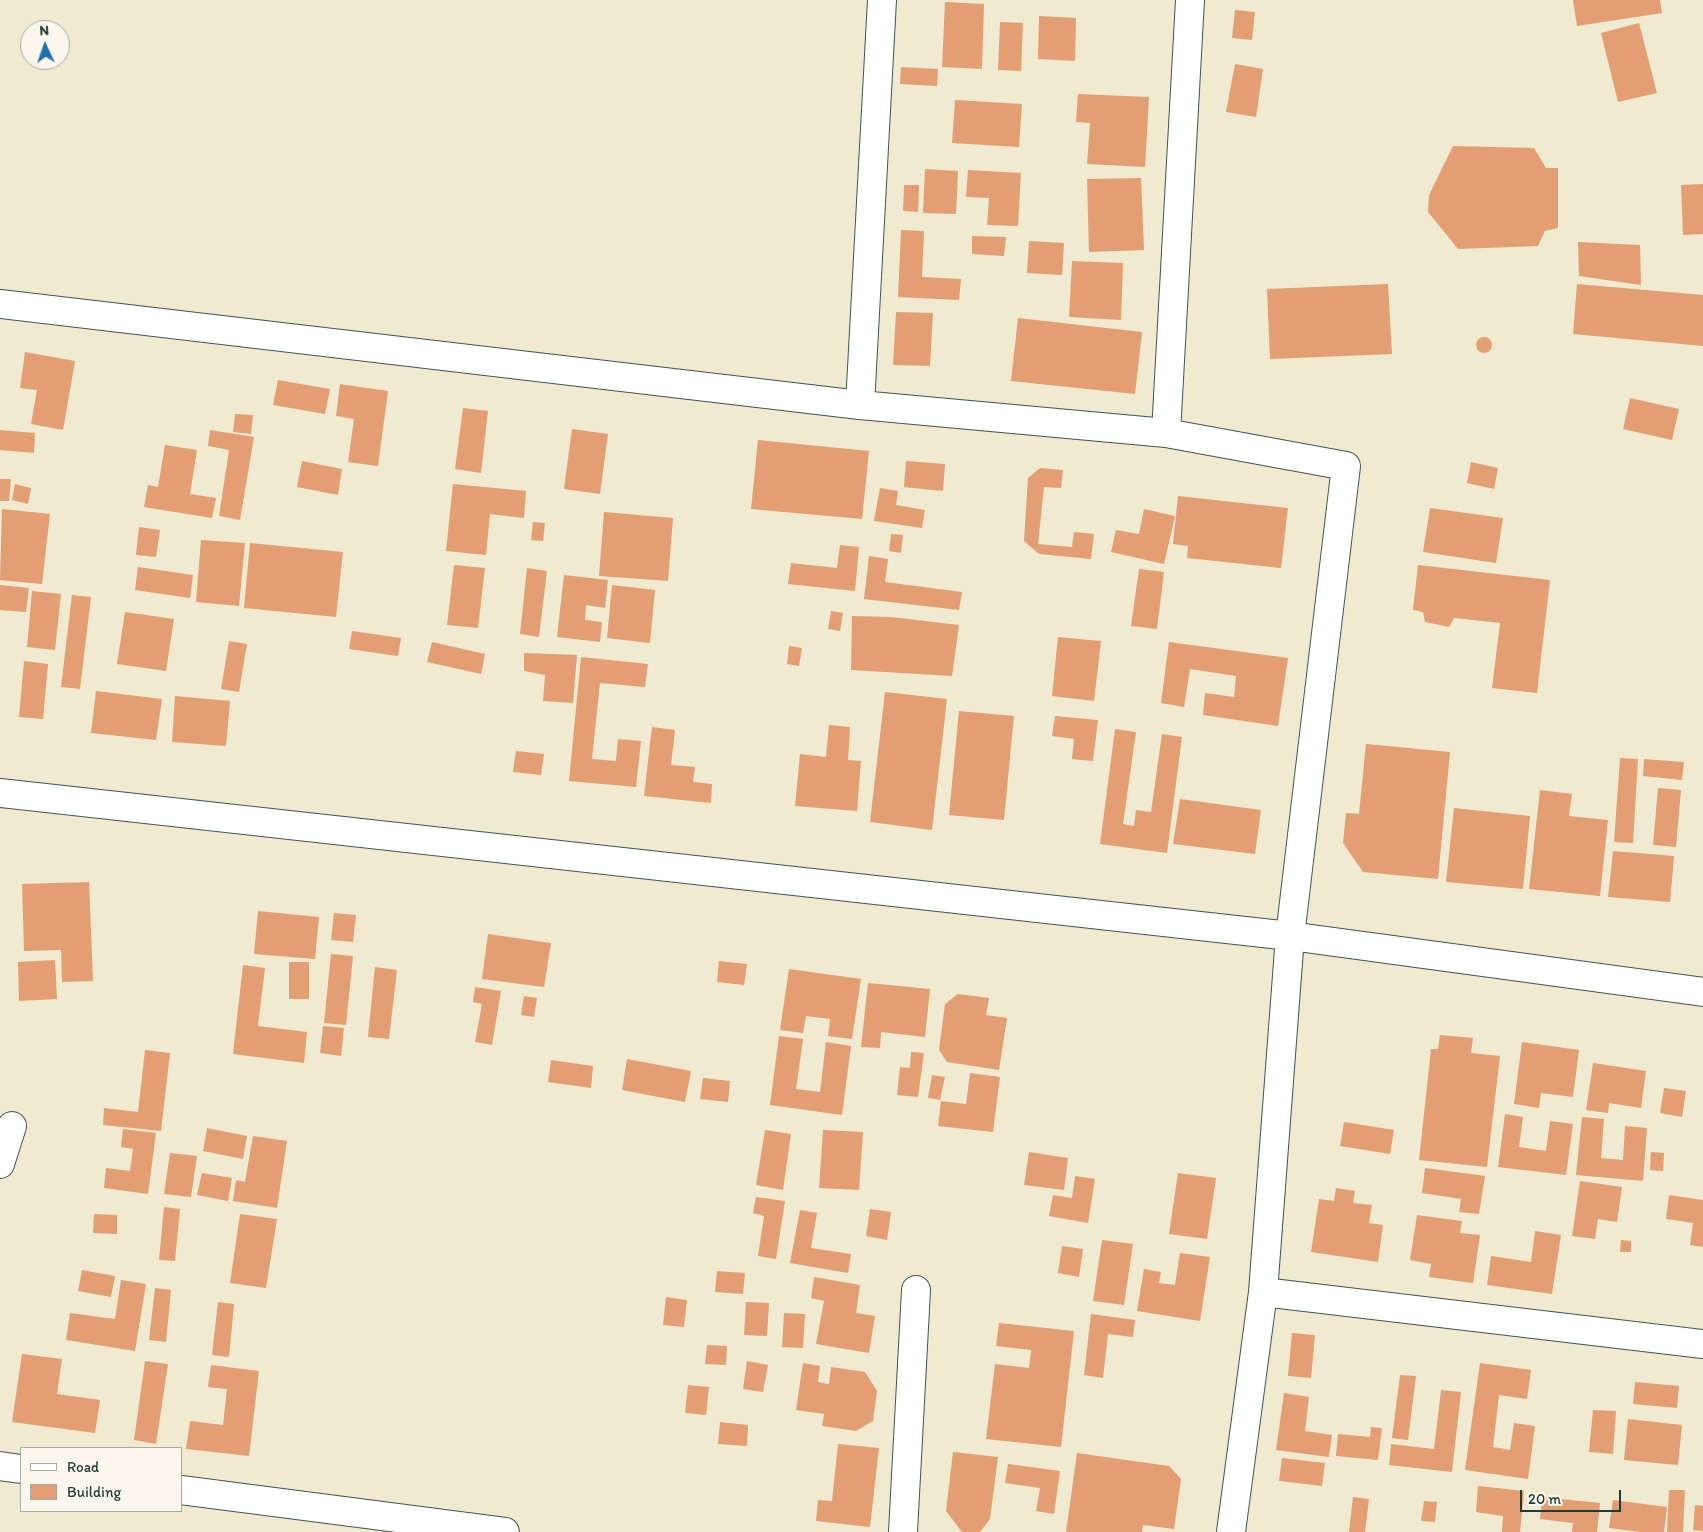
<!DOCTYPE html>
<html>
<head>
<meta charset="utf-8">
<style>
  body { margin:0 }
  #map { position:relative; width:1703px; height:1532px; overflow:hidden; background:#efead0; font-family:Itim,sans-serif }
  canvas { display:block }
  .legend { position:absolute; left:20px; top:1447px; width:162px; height:65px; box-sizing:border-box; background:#fbf7ec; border:1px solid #a3ada2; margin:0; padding:6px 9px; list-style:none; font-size:15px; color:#1f3d34 }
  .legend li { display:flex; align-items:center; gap:10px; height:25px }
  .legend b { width:25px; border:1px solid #a3ada2 }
  .north { position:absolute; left:20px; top:20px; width:50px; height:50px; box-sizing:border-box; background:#fbf7ec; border:1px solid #a3ada2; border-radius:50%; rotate:357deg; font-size:14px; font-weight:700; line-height:20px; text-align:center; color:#1f3d34 }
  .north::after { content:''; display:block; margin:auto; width:18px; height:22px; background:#1f6fb2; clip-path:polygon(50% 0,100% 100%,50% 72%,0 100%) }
  .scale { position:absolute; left:1520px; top:1490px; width:101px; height:22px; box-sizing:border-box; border:2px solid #1f3d34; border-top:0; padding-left:6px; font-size:15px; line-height:18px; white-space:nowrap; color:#1f3d34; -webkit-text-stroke:4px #fbf7ec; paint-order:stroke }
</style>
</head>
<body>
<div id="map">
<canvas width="1703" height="1532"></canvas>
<ul class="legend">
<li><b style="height:6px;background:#fff"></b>Road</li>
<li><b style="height:14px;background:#e39e73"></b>Building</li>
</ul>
<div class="north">N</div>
<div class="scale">20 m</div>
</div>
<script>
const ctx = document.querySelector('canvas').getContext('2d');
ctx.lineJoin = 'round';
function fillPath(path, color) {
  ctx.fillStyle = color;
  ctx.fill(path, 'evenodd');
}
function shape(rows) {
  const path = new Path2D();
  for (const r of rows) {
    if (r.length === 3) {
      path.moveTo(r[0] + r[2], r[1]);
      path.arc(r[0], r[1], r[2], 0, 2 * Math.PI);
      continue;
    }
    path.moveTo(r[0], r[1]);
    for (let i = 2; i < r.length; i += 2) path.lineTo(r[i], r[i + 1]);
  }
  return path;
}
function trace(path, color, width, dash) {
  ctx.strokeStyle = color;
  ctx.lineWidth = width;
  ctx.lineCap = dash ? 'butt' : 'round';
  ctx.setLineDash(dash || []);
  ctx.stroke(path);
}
fillPath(shape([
  [1573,0,1660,0,1662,13,1577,26],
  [945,2,984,4,982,69,942,67],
  [1235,10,1255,12,1252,40,1232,38],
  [1039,16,1076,18,1075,61,1038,59],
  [1000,22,1023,23,1021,71,998,70],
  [1639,23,1657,93,1618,102,1601,33],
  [1235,64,1263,69,1256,117,1226,112],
  [901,67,938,69,937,86,900,84],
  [1078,94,1149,97,1145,167,1087,164,1090,123,1076,122],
  [955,100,1022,104,1019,147,952,143],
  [1453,146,1534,148,1546,168,1558,168,1558,228,1545,231,1538,246,1458,249,1428,212,1429,195],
  [925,169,958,171,956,214,923,213],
  [968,170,1021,173,1018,226,987,225,989,198,966,197],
  [1141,178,1144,250,1089,252,1087,179],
  [1703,184,1703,234,1683,235,1681,185],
  [904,185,919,185,918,212,903,211],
  [901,230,924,231,922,277,961,279,959,300,898,297],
  [972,236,1006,237,1004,256,972,254],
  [1029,241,1064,243,1062,275,1027,273],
  [1578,242,1640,245,1641,285,1579,276],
  [1072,261,1123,263,1121,320,1069,317],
  [1388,284,1392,354,1270,359,1267,289],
  [1577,284,1703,295,1703,346,1573,334],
  [896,312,933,313,930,366,893,365],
  [1018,318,1142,332,1135,394,1011,381],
  [1484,345,8],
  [25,352,75,361,63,430,31,424,37,390,20,388],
  [278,380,330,389,325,414,273,405],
  [340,384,388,391,378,466,348,462,354,419,336,416],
  [1630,398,1679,409,1672,440,1623,429],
  [463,408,488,411,481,473,455,469],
  [235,414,253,415,251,434,233,432],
  [572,429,608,434,600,494,564,489],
  [0,430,35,433,34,453,0,450],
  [210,430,254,437,240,520,219,516,229,450,208,446],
  [758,440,869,451,862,519,751,509],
  [165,445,197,450,190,494,216,498,212,518,144,507,148,485,158,487],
  [302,461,342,469,338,495,297,487],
  [906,461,945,464,943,491,904,487],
  [1471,462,1498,468,1494,489,1467,483],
  [1040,468,1063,470,1061,488,1044,487,1038,544,1072,547,1074,532,1094,534,1091,559,1039,554,1024,541,1028,478],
  [0,479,11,479,9,501,0,501],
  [15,484,31,488,28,504,12,500],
  [453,484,526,491,524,518,490,514,486,555,446,551],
  [880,488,898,491,896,505,925,510,922,528,874,521],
  [1178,496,1288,508,1281,568,1187,558,1188,546,1173,544],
  [1430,508,1503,518,1496,563,1423,552],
  [2,509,50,514,42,584,0,580],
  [1144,509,1175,516,1164,564,1111,552,1116,530,1139,534],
  [604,512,673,518,668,581,599,576],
  [533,522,545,523,543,541,531,540],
  [139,527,160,530,156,557,136,555],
  [891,534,903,535,901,553,889,551],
  [201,540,245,543,239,606,196,602],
  [250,543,343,552,336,617,244,608],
  [840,545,859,547,855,591,788,584,791,563,837,568],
  [869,556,888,559,885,582,962,592,959,610,864,599],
  [454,565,485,568,478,628,447,625],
  [1418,565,1550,580,1537,693,1492,688,1500,623,1454,618,1449,627,1425,622,1423,612,1413,610],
  [138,567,193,575,190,598,135,590],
  [527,568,547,571,539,637,520,634],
  [1139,569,1164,572,1157,629,1131,626],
  [564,575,608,580,605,608,586,605,585,620,602,622,600,642,557,637],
  [0,585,29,588,26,612,0,610],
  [612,585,655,590,650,643,607,638],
  [32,591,61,594,55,650,27,647],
  [72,595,91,597,80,689,61,687],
  [831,611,843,613,840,631,828,629],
  [125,612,174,619,166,671,117,664],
  [852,616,891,617,959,625,952,676,851,670],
  [352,631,401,638,398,656,349,649],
  [1058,637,1101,641,1094,701,1052,696],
  [229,641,247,644,239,692,221,689],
  [432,642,485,654,481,674,427,662],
  [1169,642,1288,658,1278,726,1203,715,1205,693,1234,697,1236,676,1190,669,1184,707,1161,703],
  [789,646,802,648,799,666,787,664],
  [524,653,577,655,573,703,543,701,545,675,524,671],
  [581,657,648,664,645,687,600,683,592,759,616,761,618,739,641,741,636,787,569,781],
  [24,661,48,664,43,719,19,717],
  [96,691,162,699,156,740,91,733],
  [885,692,947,699,932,830,870,822],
  [175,696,230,701,226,746,172,742],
  [959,711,1014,716,1004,820,949,815],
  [1055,716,1098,720,1093,761,1072,759,1074,739,1052,736],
  [829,725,850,727,848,760,861,761,857,811,795,806,800,754,826,757],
  [652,727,675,730,671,765,695,767,693,782,712,784,711,803,644,796],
  [1115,729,1136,732,1123,824,1134,826,1136,810,1151,812,1162,734,1182,737,1167,853,1100,844],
  [1366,744,1450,752,1438,879,1363,872,1343,843,1346,813,1359,814],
  [516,751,544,754,541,775,513,772],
  [1620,758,1638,759,1633,843,1614,842],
  [1644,759,1684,762,1682,780,1643,776],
  [1658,788,1681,790,1676,847,1653,845],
  [1540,790,1572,794,1569,816,1608,820,1600,896,1529,889],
  [1180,799,1261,810,1255,854,1173,844],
  [1454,808,1530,816,1523,889,1446,882],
  [1613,851,1674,856,1670,902,1608,897],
  [89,882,93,981,62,982,61,950,24,951,22,884],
  [258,911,319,917,315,959,254,954],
  [334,913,356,915,353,942,331,940],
  [488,934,551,943,544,987,482,979],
  [331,954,353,956,346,1025,324,1023],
  [55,960,57,999,19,1001,18,962],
  [719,961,747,964,744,985,717,982],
  [289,962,309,962,309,999,289,999],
  [243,965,265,968,258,1026,307,1032,304,1063,233,1054],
  [375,967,397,970,389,1039,368,1037],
  [789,969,861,979,852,1039,828,1036,830,1019,806,1016,803,1033,780,1030],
  [868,983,930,989,925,1037,881,1032,880,1048,861,1047],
  [475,987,501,991,492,1045,475,1042,482,1004,473,1002],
  [958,994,989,998,986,1015,1007,1018,999,1070,947,1062,939,1050,945,1004],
  [524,996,537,998,534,1017,521,1015],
  [323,1026,344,1028,341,1056,320,1053],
  [1440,1035,1473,1038,1471,1053,1500,1056,1487,1167,1419,1160,1431,1049,1438,1049],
  [779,1036,803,1039,796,1089,820,1092,826,1042,851,1046,842,1115,770,1105],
  [1522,1042,1579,1050,1573,1097,1541,1093,1539,1108,1514,1104],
  [145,1050,170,1053,161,1131,103,1125,104,1108,138,1112],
  [911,1052,924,1053,918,1097,897,1095,900,1067,910,1068],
  [627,1059,691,1071,685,1102,622,1090],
  [551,1060,593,1066,591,1088,548,1082],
  [1593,1063,1646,1071,1641,1108,1609,1103,1608,1113,1586,1110],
  [970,1073,1000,1077,993,1132,938,1126,941,1101,966,1104],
  [932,1075,945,1077,940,1100,928,1098],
  [703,1078,730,1081,728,1102,700,1099],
  [1664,1088,1686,1091,1682,1117,1660,1113],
  [1505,1114,1523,1117,1519,1147,1546,1151,1550,1121,1573,1124,1566,1175,1498,1167],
  [1582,1117,1604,1119,1601,1158,1623,1160,1625,1126,1647,1128,1643,1181,1576,1175],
  [1344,1122,1394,1130,1390,1154,1340,1146],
  [207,1128,247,1136,243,1159,203,1151],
  [123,1129,156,1133,148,1194,104,1188,106,1168,130,1171,133,1149,121,1147],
  [765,1130,791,1134,783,1190,756,1185],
  [823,1130,863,1132,859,1190,819,1188],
  [253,1136,287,1141,277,1208,233,1201,236,1180,245,1182],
  [1029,1152,1068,1158,1064,1190,1024,1185],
  [1651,1152,1664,1153,1663,1171,1650,1170],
  [170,1153,197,1156,191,1197,164,1194],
  [1425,1168,1485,1176,1479,1214,1459,1212,1461,1199,1422,1193],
  [202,1173,232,1178,228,1201,197,1195],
  [1178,1173,1216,1178,1207,1239,1169,1234],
  [1075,1176,1095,1179,1088,1223,1049,1216,1053,1195,1072,1198],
  [1580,1181,1622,1187,1617,1222,1598,1219,1595,1239,1572,1236],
  [1336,1188,1355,1191,1353,1203,1372,1205,1369,1223,1383,1225,1378,1262,1311,1252,1319,1199,1334,1201],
  [1669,1195,1703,1200,1703,1247,1690,1245,1693,1223,1666,1219],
  [756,1197,785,1201,776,1259,758,1256,764,1216,753,1213],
  [164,1207,180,1209,175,1261,159,1260],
  [870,1209,891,1212,887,1240,866,1236],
  [800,1210,817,1213,811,1248,851,1254,848,1273,790,1263],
  [94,1214,117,1215,117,1234,93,1233],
  [240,1214,277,1219,266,1288,230,1283],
  [1417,1215,1462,1221,1460,1233,1480,1235,1473,1283,1429,1277,1431,1264,1410,1260],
  [1535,1231,1561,1235,1552,1294,1487,1285,1491,1256,1531,1262],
  [1102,1240,1133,1244,1124,1305,1093,1301],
  [1621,1240,1631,1241,1631,1252,1620,1252],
  [1062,1246,1083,1249,1079,1277,1058,1273],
  [1180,1253,1210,1257,1200,1321,1137,1311,1144,1269,1161,1272,1159,1283,1175,1285],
  [82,1270,115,1276,111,1297,78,1291],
  [717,1271,745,1273,743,1294,715,1292],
  [814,1277,860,1285,856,1313,875,1316,869,1353,816,1344,824,1301,811,1298],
  [121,1280,146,1284,135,1351,66,1340,70,1313,115,1319],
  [155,1288,171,1290,166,1342,149,1340],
  [666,1297,687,1300,684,1327,663,1325],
  [218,1302,234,1304,229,1357,212,1355],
  [746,1302,769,1303,767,1336,744,1335],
  [784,1313,805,1314,803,1348,782,1347],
  [1091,1314,1135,1320,1133,1337,1108,1334,1103,1378,1084,1375],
  [999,1323,1074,1331,1061,1447,986,1439,995,1364,1029,1368,1031,1350,996,1346],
  [1292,1333,1315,1335,1311,1378,1288,1376],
  [707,1345,727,1346,726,1365,705,1364],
  [22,1354,62,1359,57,1394,100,1400,95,1433,12,1422],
  [145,1361,168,1364,156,1444,134,1440],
  [747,1361,768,1365,763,1392,743,1389],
  [803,1363,820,1366,818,1382,829,1384,831,1367,865,1372,877,1391,873,1421,856,1431,822,1426,824,1414,796,1410],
  [1480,1363,1531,1370,1527,1399,1499,1395,1493,1447,1510,1450,1514,1423,1535,1426,1528,1479,1465,1470],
  [211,1365,259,1371,249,1456,186,1449,190,1421,223,1425,227,1389,208,1387],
  [1400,1375,1416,1376,1408,1440,1392,1438],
  [1635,1382,1679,1386,1677,1408,1633,1404],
  [688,1385,709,1387,706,1415,685,1413],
  [1441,1390,1461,1392,1452,1472,1389,1465,1391,1444,1434,1449],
  [1284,1393,1309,1397,1305,1431,1332,1435,1329,1457,1276,1450],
  [1593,1410,1616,1411,1613,1454,1589,1452],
  [1628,1419,1682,1425,1678,1465,1624,1460],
  [720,1422,748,1425,747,1446,718,1444],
  [1371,1427,1382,1428,1378,1460,1336,1456,1338,1434,1370,1437],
  [838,1444,879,1448,870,1527,816,1521,818,1500,832,1501],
  [953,1452,998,1457,990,1519,980,1532,962,1532,946,1511],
  [1077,1453,1169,1466,1181,1479,1174,1529,1143,1525,1142,1532,1066,1532],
  [1282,1458,1325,1463,1322,1486,1279,1481],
  [1008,1464,1060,1471,1054,1514,1036,1511,1040,1488,1005,1483],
  [1478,1486,1524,1491,1520,1532,1502,1532,1503,1516,1476,1512],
  [1669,1490,1685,1490,1683,1532,1667,1532],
  [1353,1497,1369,1499,1365,1532,1349,1532],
  [1542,1497,1600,1503,1597,1532,1572,1532,1573,1523,1540,1519],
  [1613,1500,1667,1507,1664,1532,1640,1532,1609,1528],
  [1424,1501,1437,1502,1435,1522,1421,1521],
  [1695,1505,1703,1506,1703,1531,1693,1530]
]), '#e39e73');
const minor = shape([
  [0,304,860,405,1166,433,1346,466,1290,936,1263,1292,1231,1532],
  [860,405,882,0],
  [1166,433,1190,0],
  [0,793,1290,936,1703,992],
  [0,1164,12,1126],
  [1263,1292,1703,1344],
  [0,1466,21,1469],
  [181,1490,505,1532],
  [903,1532,916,1290]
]);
trace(minor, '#3e574b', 30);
trace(minor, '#fff', 28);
</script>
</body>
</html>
